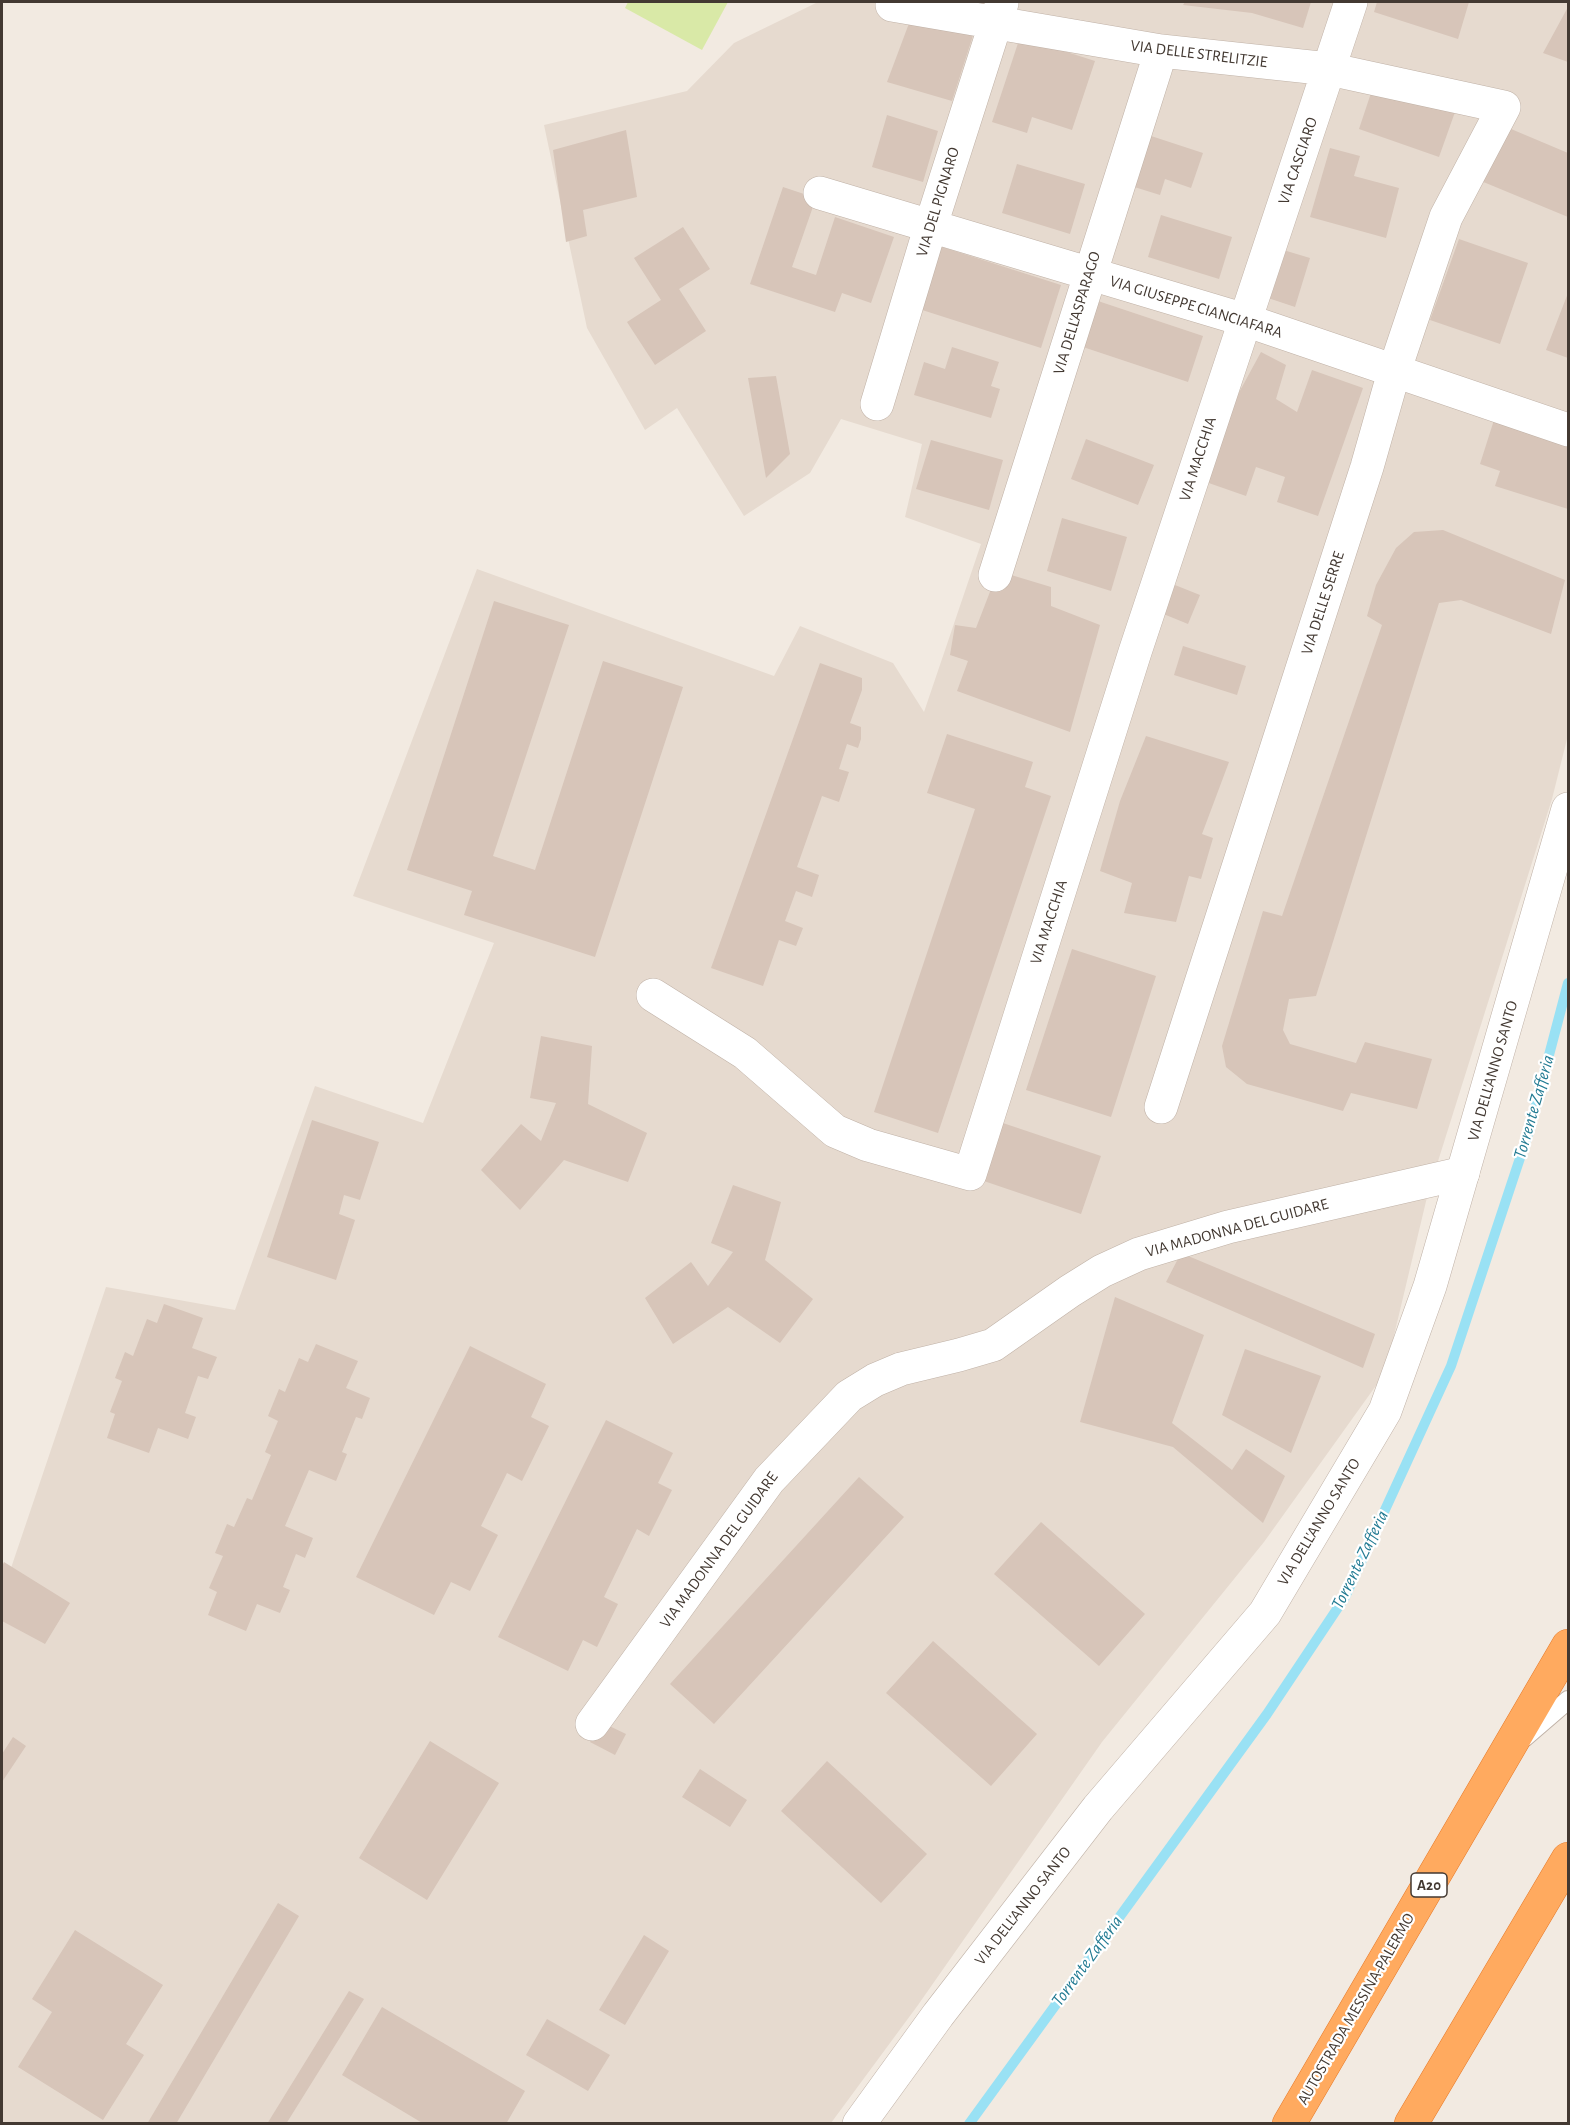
<!DOCTYPE html>
<html>
<head>
<meta charset="utf-8">
<style>
  body { margin:0 }
  #map { position:relative; width:1570px; height:2125px; overflow:hidden; background:#f2eae1; font-family:"Alegreya Sans",sans-serif }
  canvas { display:block }
  .frame { position:absolute; inset:0; border:3px solid #433932; pointer-events:none }
</style>
</head>
<body>
<div id="map">
<canvas width="1570" height="2125"></canvas>
<div class="frame"></div>
</div>
<script>
const ctx = document.querySelector('canvas').getContext('2d');
ctx.lineJoin = 'round';
function fillPath(path, color) {
  ctx.fillStyle = color;
  ctx.fill(path, 'evenodd');
}
function shape(rows) {
  const path = new Path2D();
  for (const r of rows) {
    path.moveTo(r[0], r[1]);
    for (let i = 2; i < r.length; i += 2) path.lineTo(r[i], r[i + 1]);
  }
  return path;
}
function trace(path, color, width, dash) {
  ctx.strokeStyle = color;
  ctx.lineWidth = width;
  ctx.lineCap = dash ? 'butt' : 'round';
  ctx.setLineDash(dash || []);
  ctx.stroke(path);
}
function write(font, color, halo, rows, align = 'center') {
  ctx.font = font + ' "Alegreya Sans",sans-serif';
  ctx.lineWidth = 4.5;
  ctx.setLineDash([]);
  ctx.textBaseline = 'middle';
  ctx.strokeStyle = halo;
  ctx.fillStyle = color;
  for (const [text, x, y, turn = 0] of rows) {
    ctx.save();
    ctx.translate(x, y);
    ctx.rotate((+turn || 0) * Math.PI / 180);
    ctx.textAlign = isNaN(turn) ? turn : align;
    if (halo) ctx.strokeText(text, 0, 0);
    ctx.fillText(text, 0, 0);
    ctx.restore();
  }
}
fillPath(shape([
  [818,2,1568,2,1568,735,1552,799,1428,1193,1385,1373,1264,1542,1102,1742,918,2005,831,2123,2,2123,2,1583,10,1571,106,1287,235,1310,315,1086,423,1123,494,943,353,896,477,569,774,676,800,626,893,663,924,712,981,544,905,517,922,444,841,419,810,473,744,516,677,408,645,430,587,328,544,125,687,91,734,43]
]), '#e6dacf');
fillPath(shape([
  [628,2,728,2,702,50,625,8]
]), '#d9e9a7');
trace(shape([
  [969,2124,1267,1714,1345,1597,1451,1366,1529,1131,1568,983]
]), '#99e1f4', 10);
fillPath(shape([
  [1185,2,1311,2,1303,28,1252,13,1183,5],
  [1377,2,1469,2,1458,39,1374,12],
  [1568,7,1568,62,1543,53],
  [911,18,977,23,952,101,887,82],
  [1020,37,1095,61,1072,130,1032,117,1027,133,992,122],
  [1374,84,1455,112,1439,157,1359,129],
  [887,115,938,131,923,182,872,167],
  [1504,126,1568,153,1568,217,1481,181],
  [626,130,637,197,583,210,587,236,566,242,553,150],
  [1145,134,1203,153,1191,188,1165,179,1160,195,1128,185],
  [1330,148,1360,156,1354,176,1399,188,1386,238,1310,217],
  [1017,164,1085,184,1070,234,1002,213],
  [783,187,816,198,792,267,816,275,835,217,894,237,871,303,842,293,835,312,750,284],
  [1161,215,1232,237,1219,279,1148,257],
  [683,227,710,269,679,289,706,331,655,365,627,322,661,300,634,258],
  [1459,239,1528,263,1500,344,1430,320],
  [939,246,1061,285,1041,348,919,309],
  [1280,249,1310,258,1295,307,1265,297],
  [1568,293,1568,358,1546,350],
  [1098,301,1203,336,1188,382,1083,347],
  [952,347,999,362,991,386,1000,389,991,418,914,395,924,362,945,369],
  [1261,352,1286,365,1276,399,1297,412,1312,370,1363,388,1318,516,1277,502,1285,477,1256,467,1246,496,1203,481,1223,422],
  [776,376,790,454,766,478,748,378],
  [1494,420,1568,443,1568,509,1495,486,1500,471,1480,464],
  [1086,439,1154,465,1138,505,1071,479],
  [931,440,1003,460,989,510,916,489],
  [1062,518,1127,537,1111,591,1047,571],
  [1443,530,1565,580,1551,634,1461,600,1439,603,1316,996,1289,999,1283,1030,1290,1044,1356,1063,1365,1042,1432,1059,1417,1109,1351,1093,1343,1111,1247,1084,1226,1067,1222,1046,1263,911,1282,916,1382,625,1367,616,1376,585,1396,548,1414,532],
  [998,571,1051,587,1051,606,1100,625,1070,732,957,691,968,661,950,655,955,625,976,628],
  [1170,583,1200,595,1188,624,1161,613],
  [494,601,569,625,493,856,535,870,603,661,683,687,595,957,464,915,472,891,407,870],
  [1183,646,1246,666,1237,695,1174,675],
  [820,663,862,678,862,690,850,723,861,727,861,739,858,748,847,744,839,769,849,772,839,802,822,796,797,867,819,875,812,897,796,891,785,921,803,928,796,946,779,940,763,986,711,968],
  [947,734,1033,762,1025,787,1051,796,938,1133,874,1112,975,809,927,793],
  [1146,736,1229,762,1202,834,1213,838,1201,879,1189,876,1176,922,1124,913,1132,883,1100,871,1120,801],
  [1072,949,1156,976,1111,1117,1026,1090],
  [541,1036,592,1046,588,1104,647,1133,628,1182,564,1160,520,1210,481,1170,521,1124,541,1141,556,1103,530,1098],
  [312,1120,379,1142,360,1200,344,1195,339,1214,355,1220,336,1280,267,1257],
  [997,1121,1101,1156,1081,1214,978,1179],
  [733,1185,781,1202,765,1260,813,1299,780,1343,728,1307,673,1344,645,1298,691,1262,708,1286,733,1252,711,1243],
  [1181,1253,1375,1334,1363,1368,1166,1282],
  [1115,1297,1204,1335,1172,1423,1232,1470,1246,1449,1285,1476,1263,1523,1173,1447,1080,1422],
  [164,1304,203,1318,192,1348,217,1357,208,1379,198,1376,185,1413,196,1417,188,1439,158,1428,149,1453,107,1438,115,1414,110,1412,122,1381,115,1378,125,1352,133,1356,147,1319,157,1323],
  [316,1344,358,1361,346,1388,370,1398,362,1419,356,1417,342,1452,347,1454,336,1481,309,1470,285,1526,313,1538,305,1558,296,1554,283,1587,290,1590,280,1613,257,1604,246,1631,208,1615,217,1592,209,1588,223,1556,215,1553,227,1524,234,1527,247,1498,252,1500,271,1455,265,1452,278,1421,268,1416,279,1389,285,1392,299,1358,308,1362],
  [470,1346,546,1384,531,1417,549,1426,522,1481,507,1473,481,1526,498,1535,470,1591,451,1582,434,1615,356,1577],
  [1245,1349,1321,1376,1291,1453,1222,1415],
  [606,1420,673,1453,658,1483,672,1490,649,1536,637,1529,604,1597,618,1604,597,1647,583,1640,568,1671,498,1637],
  [859,1477,904,1517,714,1724,670,1684],
  [1041,1522,1145,1614,1099,1666,994,1574],
  [4,1562,70,1603,45,1644,2,1621,2,1566],
  [933,1641,1037,1734,991,1786,886,1693],
  [601,1722,626,1734,615,1755,590,1742],
  [13,1737,26,1746,2,1782,2,1754],
  [430,1741,499,1783,427,1900,359,1858],
  [827,1761,927,1854,881,1903,781,1811],
  [700,1769,747,1800,730,1827,682,1797],
  [278,1903,299,1916,176,2124,147,2124],
  [75,1930,163,1985,126,2044,144,2055,103,2120,18,2067,52,2012,32,1999],
  [644,1935,669,1951,625,2025,599,2010],
  [349,1991,364,1999,286,2124,267,2124],
  [382,2007,525,2091,506,2124,424,2124,342,2075],
  [547,2019,610,2055,588,2091,526,2055]
]), '#d7c5b9');
const service = shape([
  [1524,1738,1568,1700]
]);
const minor = shape([
  [892,5,1161,51,1329,69,1504,107,1446,217,1394,372,1367,467,1161,1107],
  [820,193,1245,320,1568,430],
  [877,404,931,225,1002,3],
  [995,575,1161,51],
  [653,995,745,1053,835,1131,868,1145,970,1174,1135,652,1351,2],
  [592,1724,769,1480,849,1396,875,1380,901,1369,959,1355,993,1345,1070,1291,1102,1271,1139,1254,1228,1227,1463,1173]
]);
const tertiary = shape([
  [859,2124,938,2015,1098,1808,1265,1613,1385,1411,1430,1286,1568,809]
]);
const motorway = shape([
  [1289,2124,1568,1646],
  [1411,2124,1568,1859]
]);
trace(service, '#c0b2a7', 20);
trace(minor, '#c0b2a7', 34);
trace(tertiary, '#c0b2a7', 34);
trace(motorway, '#e67928', 34);
trace(service, '#fff', 18);
trace(minor, '#fff', 33);
trace(tertiary, '#fff', 33);
trace(motorway, '#ffaa5f', 33);
for (const [x, y, w] of [
  [1429,1885,36]
]) {
  const box = new Path2D();
  box.roundRect(x - w / 2, y - 12, w, 24, 4.5);
  ctx.fillStyle = '#fff';
  ctx.fill(box);
  trace(box, '#433932', 1.5);
}
write('bold 15px', '#433932', null, [
  ["A20",1429,1885]
]);
write('16px', '#433932', '#fff', [
  ["VIA DELLE STRELITZIE",1199,54,7],
  ["VIA CASCIARO",1298,161,-71],
  ["VIA DEL PIGNARO",938,202,-73],
  ["VIA GIUSEPPE CIANCIAFARA",1196,307,17],
  ["VIA DELL'ASPARAGO",1077,313,-73],
  ["VIA MACCHIA",1198,459,-72],
  ["VIA DELLE SERRE",1323,603,-72],
  ["VIA MACCHIA",1049,922,-72],
  ["VIA DELL'ANNO SANTO",1493,1071,-74],
  ["VIA MADONNA DEL GUIDARE",1237,1228,-15],
  ["VIA DELL'ANNO SANTO",1319,1522,-59],
  ["VIA MADONNA DEL GUIDARE",719,1550,-54],
  ["VIA DELL'ANNO SANTO",1023,1906,-52],
  ["AUTOSTRADA MESSINA-PALERMO",1356,2009,-60]
]);
write('italic 18px', '#227b93', '#fff', [
  ["Torrente Zafferia",1534,1107,-74],
  ["Torrente Zafferia",1360,1560,-64],
  ["Torrente Zafferia",1087,1961,-54]
]);
</script>
</body>
</html>
